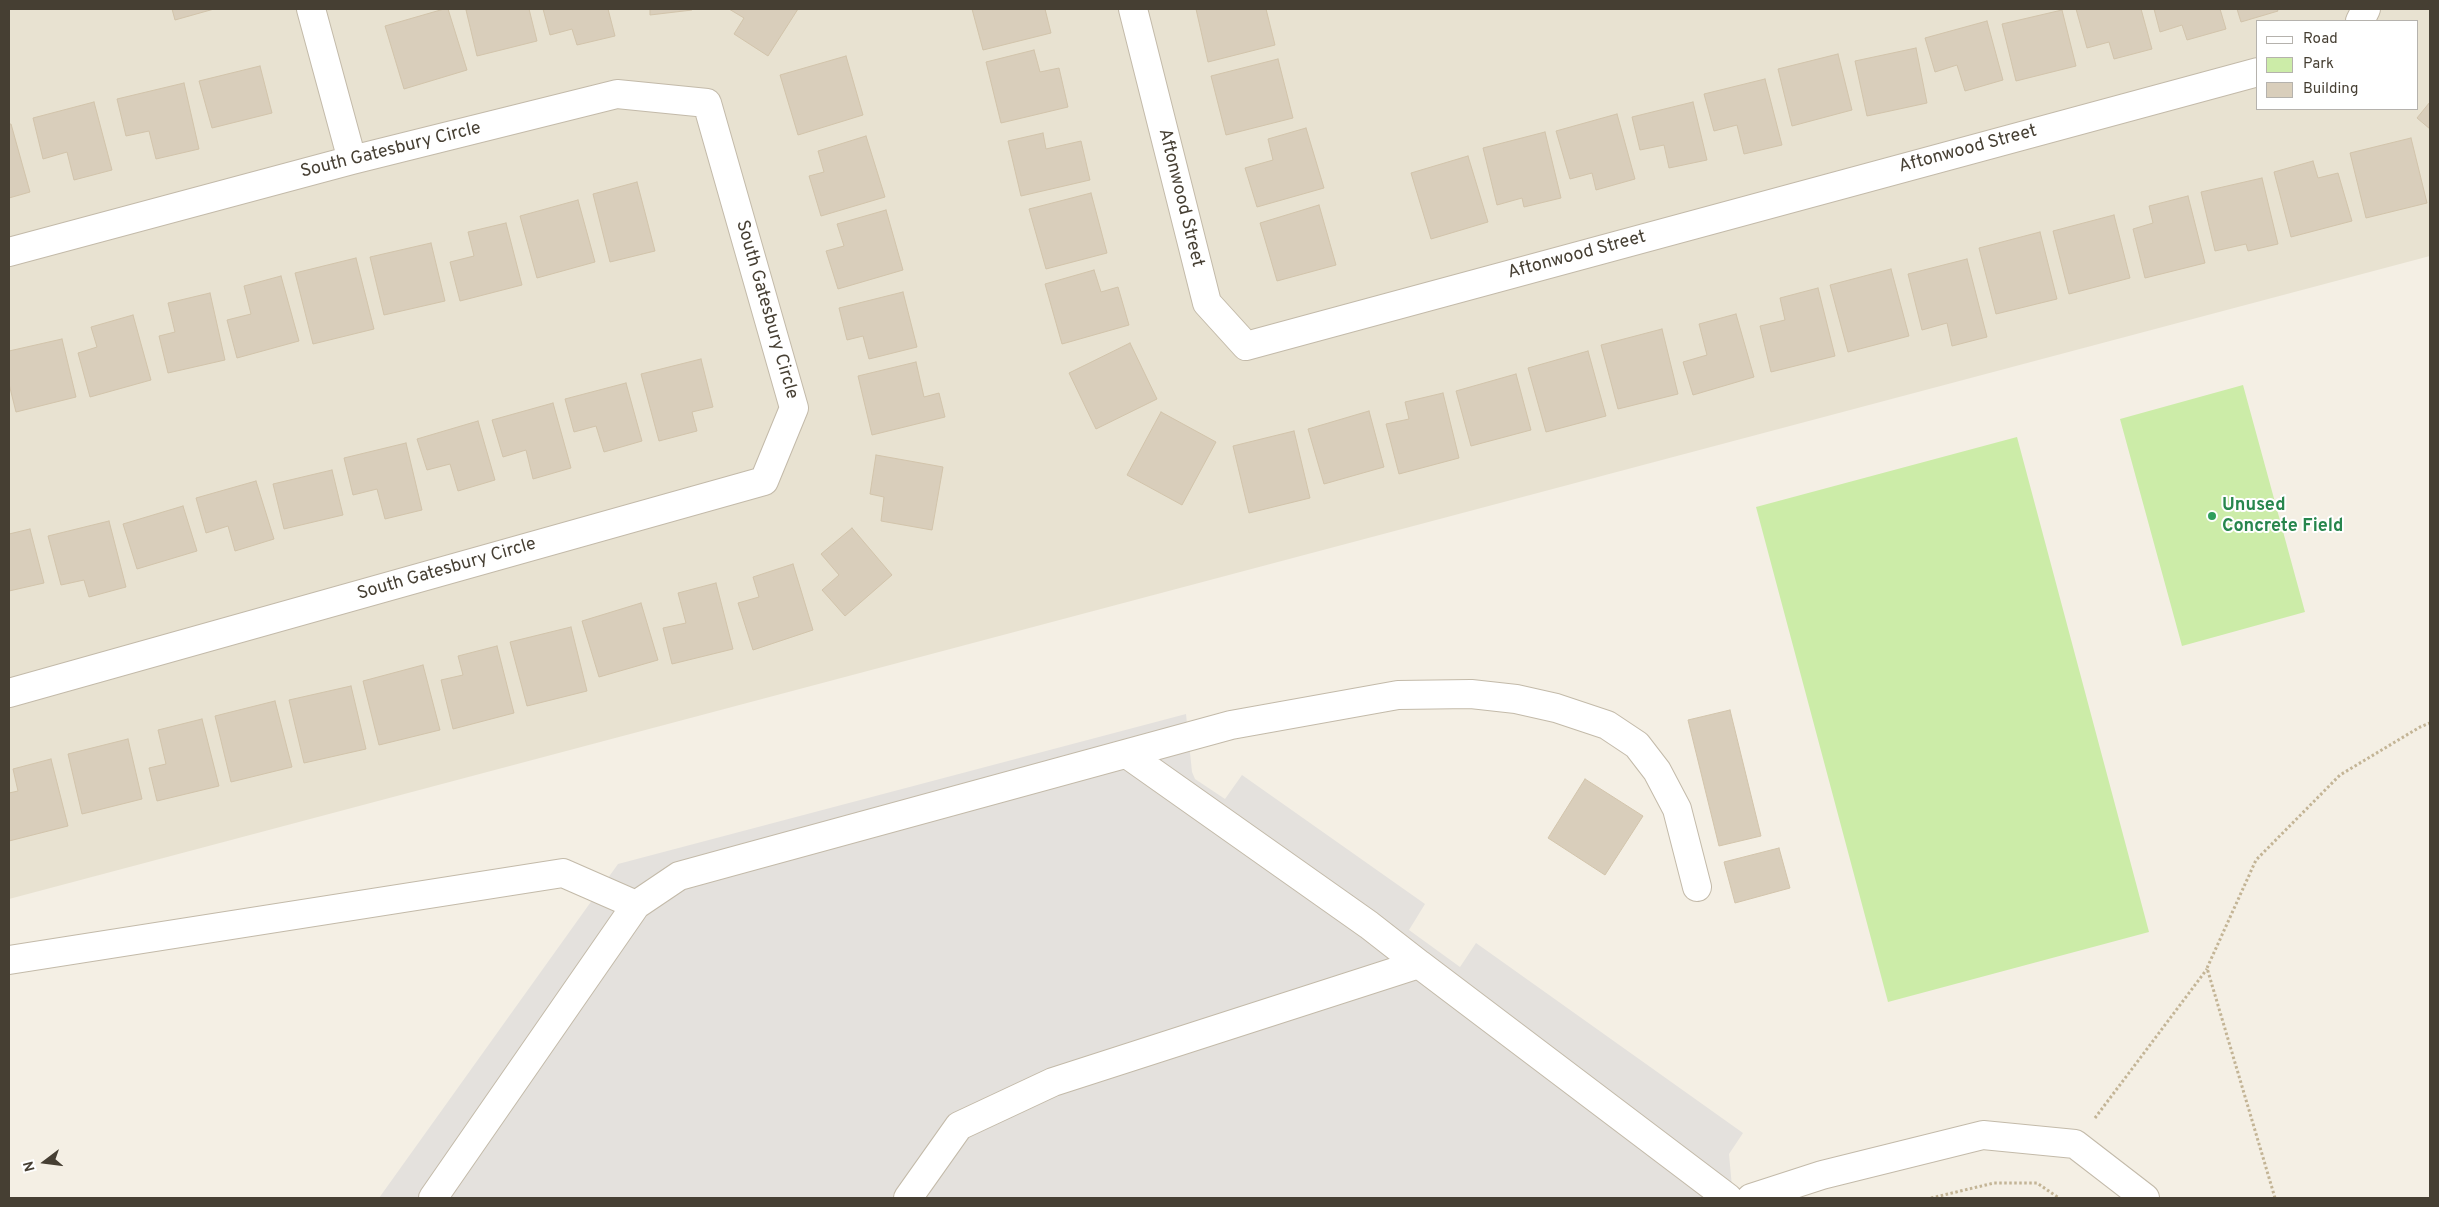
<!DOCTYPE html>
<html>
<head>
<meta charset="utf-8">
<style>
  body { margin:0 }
  #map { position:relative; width:2439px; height:1207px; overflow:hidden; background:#f4efe4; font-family:Overpass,sans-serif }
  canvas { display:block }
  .frame { position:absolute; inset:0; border:10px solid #463f33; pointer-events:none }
  .legend { position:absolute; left:2256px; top:20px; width:162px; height:90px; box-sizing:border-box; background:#fff; border:1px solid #b5b2ad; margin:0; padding:6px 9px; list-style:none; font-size:15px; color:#463f33 }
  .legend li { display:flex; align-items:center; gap:10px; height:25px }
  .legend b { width:25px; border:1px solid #b5b2ad }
  .north { position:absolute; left:20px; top:1137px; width:50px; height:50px; -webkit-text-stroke:4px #fff; paint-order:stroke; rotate:255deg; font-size:14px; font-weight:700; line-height:20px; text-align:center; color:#463f33 }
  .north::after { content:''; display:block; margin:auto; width:18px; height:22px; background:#463f33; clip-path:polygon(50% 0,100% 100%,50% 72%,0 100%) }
</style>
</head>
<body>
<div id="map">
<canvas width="2439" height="1207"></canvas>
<div class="frame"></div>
<ul class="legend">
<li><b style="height:6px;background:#fff"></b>Road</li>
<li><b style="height:14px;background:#cceca8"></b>Park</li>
<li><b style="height:14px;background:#d9cebb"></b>Building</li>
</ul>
<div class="north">N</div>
</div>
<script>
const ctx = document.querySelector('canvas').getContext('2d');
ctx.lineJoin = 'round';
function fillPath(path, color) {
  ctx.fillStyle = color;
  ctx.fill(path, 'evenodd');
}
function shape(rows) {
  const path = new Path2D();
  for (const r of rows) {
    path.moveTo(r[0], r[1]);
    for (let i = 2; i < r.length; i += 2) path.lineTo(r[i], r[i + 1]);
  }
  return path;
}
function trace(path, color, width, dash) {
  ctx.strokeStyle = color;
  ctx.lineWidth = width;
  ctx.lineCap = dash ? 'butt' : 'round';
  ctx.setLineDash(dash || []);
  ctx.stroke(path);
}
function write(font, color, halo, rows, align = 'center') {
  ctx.font = font + ' Overpass,sans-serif';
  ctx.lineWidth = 4;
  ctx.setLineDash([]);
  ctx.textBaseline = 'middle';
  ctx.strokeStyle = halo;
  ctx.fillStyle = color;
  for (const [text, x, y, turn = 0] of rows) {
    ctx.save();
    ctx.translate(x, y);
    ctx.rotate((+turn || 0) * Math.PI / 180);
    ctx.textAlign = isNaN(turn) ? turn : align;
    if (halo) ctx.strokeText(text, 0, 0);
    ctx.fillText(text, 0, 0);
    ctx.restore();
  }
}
fillPath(shape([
  [9,9,2430,9,2430,256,9,899],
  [2258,21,2418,21,2418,109,2258,109]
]), '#e8e2d1');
fillPath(shape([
  [2243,385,2305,612,2182,646,2120,419],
  [2017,437,2149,932,1888,1002,1756,507]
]), '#cceca8');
fillPath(shape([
  [1186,714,1192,772,1195,779,1225,799,1242,775,1425,904,1409,930,1460,967,1476,943,1743,1133,1729,1154,1733,1198,379,1198,618,864]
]), '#e4e1dd');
const building = shape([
  [172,9,214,9,175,20,172,9],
  [444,9,448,9,467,70,404,89,385,26,444,9],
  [470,9,529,9,537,41,477,56,466,10,470,9],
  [543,9,608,9,615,36,577,45,572,29,550,35,543,9],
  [650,9,692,9,692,10,650,15,650,9],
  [729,9,798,9,768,56,734,34,744,18,729,9],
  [972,9,1045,9,1051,33,983,50,972,9],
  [1196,9,1266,9,1275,45,1208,62,1196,9],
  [2076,9,2141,9,2152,49,2114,59,2109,42,2087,48,2076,9],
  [2154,9,2220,9,2226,29,2187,40,2182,25,2160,32,2154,9],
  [2237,9,2277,9,2278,11,2241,22,2237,9],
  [2062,10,2076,66,2016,81,2002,24,2062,10],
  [1987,21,2003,80,1965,91,1957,65,1935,72,1925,38,1987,21],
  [1916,48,1927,103,1867,116,1855,61,1916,48],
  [1034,50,1040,72,1059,68,1068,107,1001,123,986,62,1034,50],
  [1838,54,1852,110,1792,126,1778,69,1838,54],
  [846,56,863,115,798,135,780,75,846,56],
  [1278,59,1293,118,1226,135,1211,76,1278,59],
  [260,66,272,113,212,128,199,81,260,66],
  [1765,79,1782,145,1744,154,1737,125,1714,131,1704,94,1765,79],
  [184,83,199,149,156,159,149,131,126,136,117,99,184,83],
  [94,102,112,170,74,180,67,152,43,159,33,118,94,102],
  [1693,102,1707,160,1669,168,1664,145,1640,150,1632,117,1693,102],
  [2430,102,2430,129,2417,118,2430,102],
  [1617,114,1635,179,1596,190,1592,173,1570,179,1556,131,1617,114],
  [9,124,11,124,30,192,9,198,9,124],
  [1306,128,1324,188,1257,207,1245,168,1273,160,1268,139,1306,128],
  [1545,132,1561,198,1524,207,1522,198,1497,205,1483,148,1545,132],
  [1043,133,1046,149,1081,141,1090,180,1021,196,1008,141,1043,133],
  [866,136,885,197,821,216,809,176,824,172,818,151,866,136],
  [2411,138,2427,203,2366,218,2350,153,2411,138],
  [1468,156,1488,222,1431,239,1411,173,1468,156],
  [2313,161,2318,178,2338,173,2352,221,2291,237,2274,172,2313,161],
  [2262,178,2278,244,2248,251,2246,244,2215,251,2201,192,2262,178],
  [637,182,655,251,610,262,593,194,637,182],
  [1091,193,1107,253,1046,269,1029,209,1091,193],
  [2188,196,2205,263,2145,278,2133,229,2153,223,2149,206,2188,196],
  [578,200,595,262,537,278,520,216,578,200],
  [1319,205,1336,265,1277,281,1260,223,1319,205],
  [886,210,903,270,838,289,826,251,844,246,837,224,886,210],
  [2114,215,2130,278,2069,294,2053,231,2114,215],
  [506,223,522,285,460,301,450,262,474,256,468,232,506,223],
  [2040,232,2057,299,1996,314,1979,248,2040,232],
  [431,243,445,301,384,315,370,257,431,243],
  [356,258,374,329,313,344,295,273,356,258],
  [1967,259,1987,337,1952,346,1947,323,1922,330,1908,274,1967,259],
  [1891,269,1909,336,1848,352,1830,285,1891,269],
  [1094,270,1101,292,1118,287,1129,325,1062,344,1045,284,1094,270],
  [281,276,299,341,237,358,227,320,251,314,244,286,281,276],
  [1818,288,1835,356,1771,372,1760,326,1785,320,1780,298,1818,288],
  [903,292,917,347,869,359,863,336,847,340,839,308,903,292],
  [210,293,225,360,168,373,159,336,175,332,168,303,210,293],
  [1736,314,1754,377,1693,395,1683,362,1707,355,1699,324,1736,314],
  [133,315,151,380,90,397,78,353,97,347,91,327,133,315],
  [1662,329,1678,394,1618,409,1601,345,1662,329],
  [62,339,76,397,16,412,9,384,9,351,62,339],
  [1130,343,1157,399,1096,429,1069,373,1130,343],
  [1588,351,1606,416,1546,432,1528,368,1588,351],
  [701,359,713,407,692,412,697,431,659,441,641,374,701,359],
  [916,362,924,397,939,393,945,417,872,435,858,376,916,362],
  [1516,374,1531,430,1471,446,1456,391,1516,374],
  [626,383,642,441,604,452,596,426,574,432,565,399,626,383],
  [1443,393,1459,458,1399,474,1386,424,1409,419,1405,402,1443,393],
  [553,403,571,468,533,479,526,450,503,457,492,420,553,403],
  [1369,411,1384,467,1324,484,1308,429,1369,411],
  [1161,412,1216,442,1182,505,1127,475,1161,412],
  [478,421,495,480,458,491,450,464,427,470,417,439,478,421],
  [1294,431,1310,498,1249,513,1233,446,1294,431],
  [406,443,422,510,385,519,377,489,353,495,344,458,406,443],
  [876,455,943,467,932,530,881,521,884,497,870,494,876,455],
  [332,470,343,515,284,529,273,484,332,470],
  [256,481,274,539,235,551,228,526,206,533,196,498,256,481],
  [183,506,197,551,137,569,123,524,183,506],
  [109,521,126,587,89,597,84,580,61,585,48,536,109,521],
  [852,528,892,575,845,616,822,590,839,575,821,554,852,528],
  [30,529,44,583,9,591,9,534,30,529],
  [793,564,813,630,753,650,738,603,759,597,753,577,793,564],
  [716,583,733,649,672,664,663,628,686,623,678,593,716,583],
  [641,603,658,660,599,677,582,621,641,603],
  [571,627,587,691,527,706,510,642,571,627],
  [497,646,514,713,453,729,441,680,463,675,458,656,497,646],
  [423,665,440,730,379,745,363,681,423,665],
  [351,686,366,749,304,763,289,700,351,686],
  [275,701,292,767,231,782,215,716,275,701],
  [1730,710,1761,836,1719,846,1688,720,1730,710],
  [202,719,219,786,157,801,149,768,166,764,158,730,202,719],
  [128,739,142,799,82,814,68,754,128,739],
  [51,759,68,826,9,841,9,793,18,791,13,769,51,759],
  [1585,779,1643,816,1605,875,1548,838,1585,779],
  [1779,848,1790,888,1735,903,1724,862,1779,848]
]);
fillPath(building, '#d9cebb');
trace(building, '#d2c4ab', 1);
const minor = shape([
  [311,9,352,160],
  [1133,9,1207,303,1246,346,2258,72],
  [2360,21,2366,9],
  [9,252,352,160,617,94,707,103,794,408,764,481,9,693],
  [1127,754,1369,925,1419,964],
  [9,960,563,873,636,905,679,876,730,862,1231,725,1398,695,1471,694,1516,699,1556,708,1607,725,1637,745,1657,771,1677,809,1697,887],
  [433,1198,636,905],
  [908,1198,959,1126,1053,1082,1419,964,1728,1198],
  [1751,1198,1822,1175,1983,1135,2075,1144,2145,1198]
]);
trace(minor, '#c3baa9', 30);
trace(shape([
  [2095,1118,2207,969],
  [1931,1198,1994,1183,2037,1183,2059,1198],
  [2275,1198,2207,968,2256,860,2340,775,2420,727,2430,723]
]), '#c3b495', 3, [2.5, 2.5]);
trace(minor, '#fff', 28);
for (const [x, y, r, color] of [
  [2212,516,5,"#2e9e5b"]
]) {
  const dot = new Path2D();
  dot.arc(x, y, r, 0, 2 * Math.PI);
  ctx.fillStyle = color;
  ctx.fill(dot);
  trace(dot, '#fff', 2);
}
write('18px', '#463f33', '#fff', [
  ["Aftonwood Street",1968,150,-15],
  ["South Gatesbury Circle",391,151,-14],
  ["Aftonwood Street",1180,198,76],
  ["Aftonwood Street",1577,256,-15],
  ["South Gatesbury Circle",766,310,74],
  ["South Gatesbury Circle",447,570,-16]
]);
write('bold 18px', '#27864d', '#fff', [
  ["Unused",2222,506],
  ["Concrete Field",2222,527]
], 'left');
</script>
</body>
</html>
